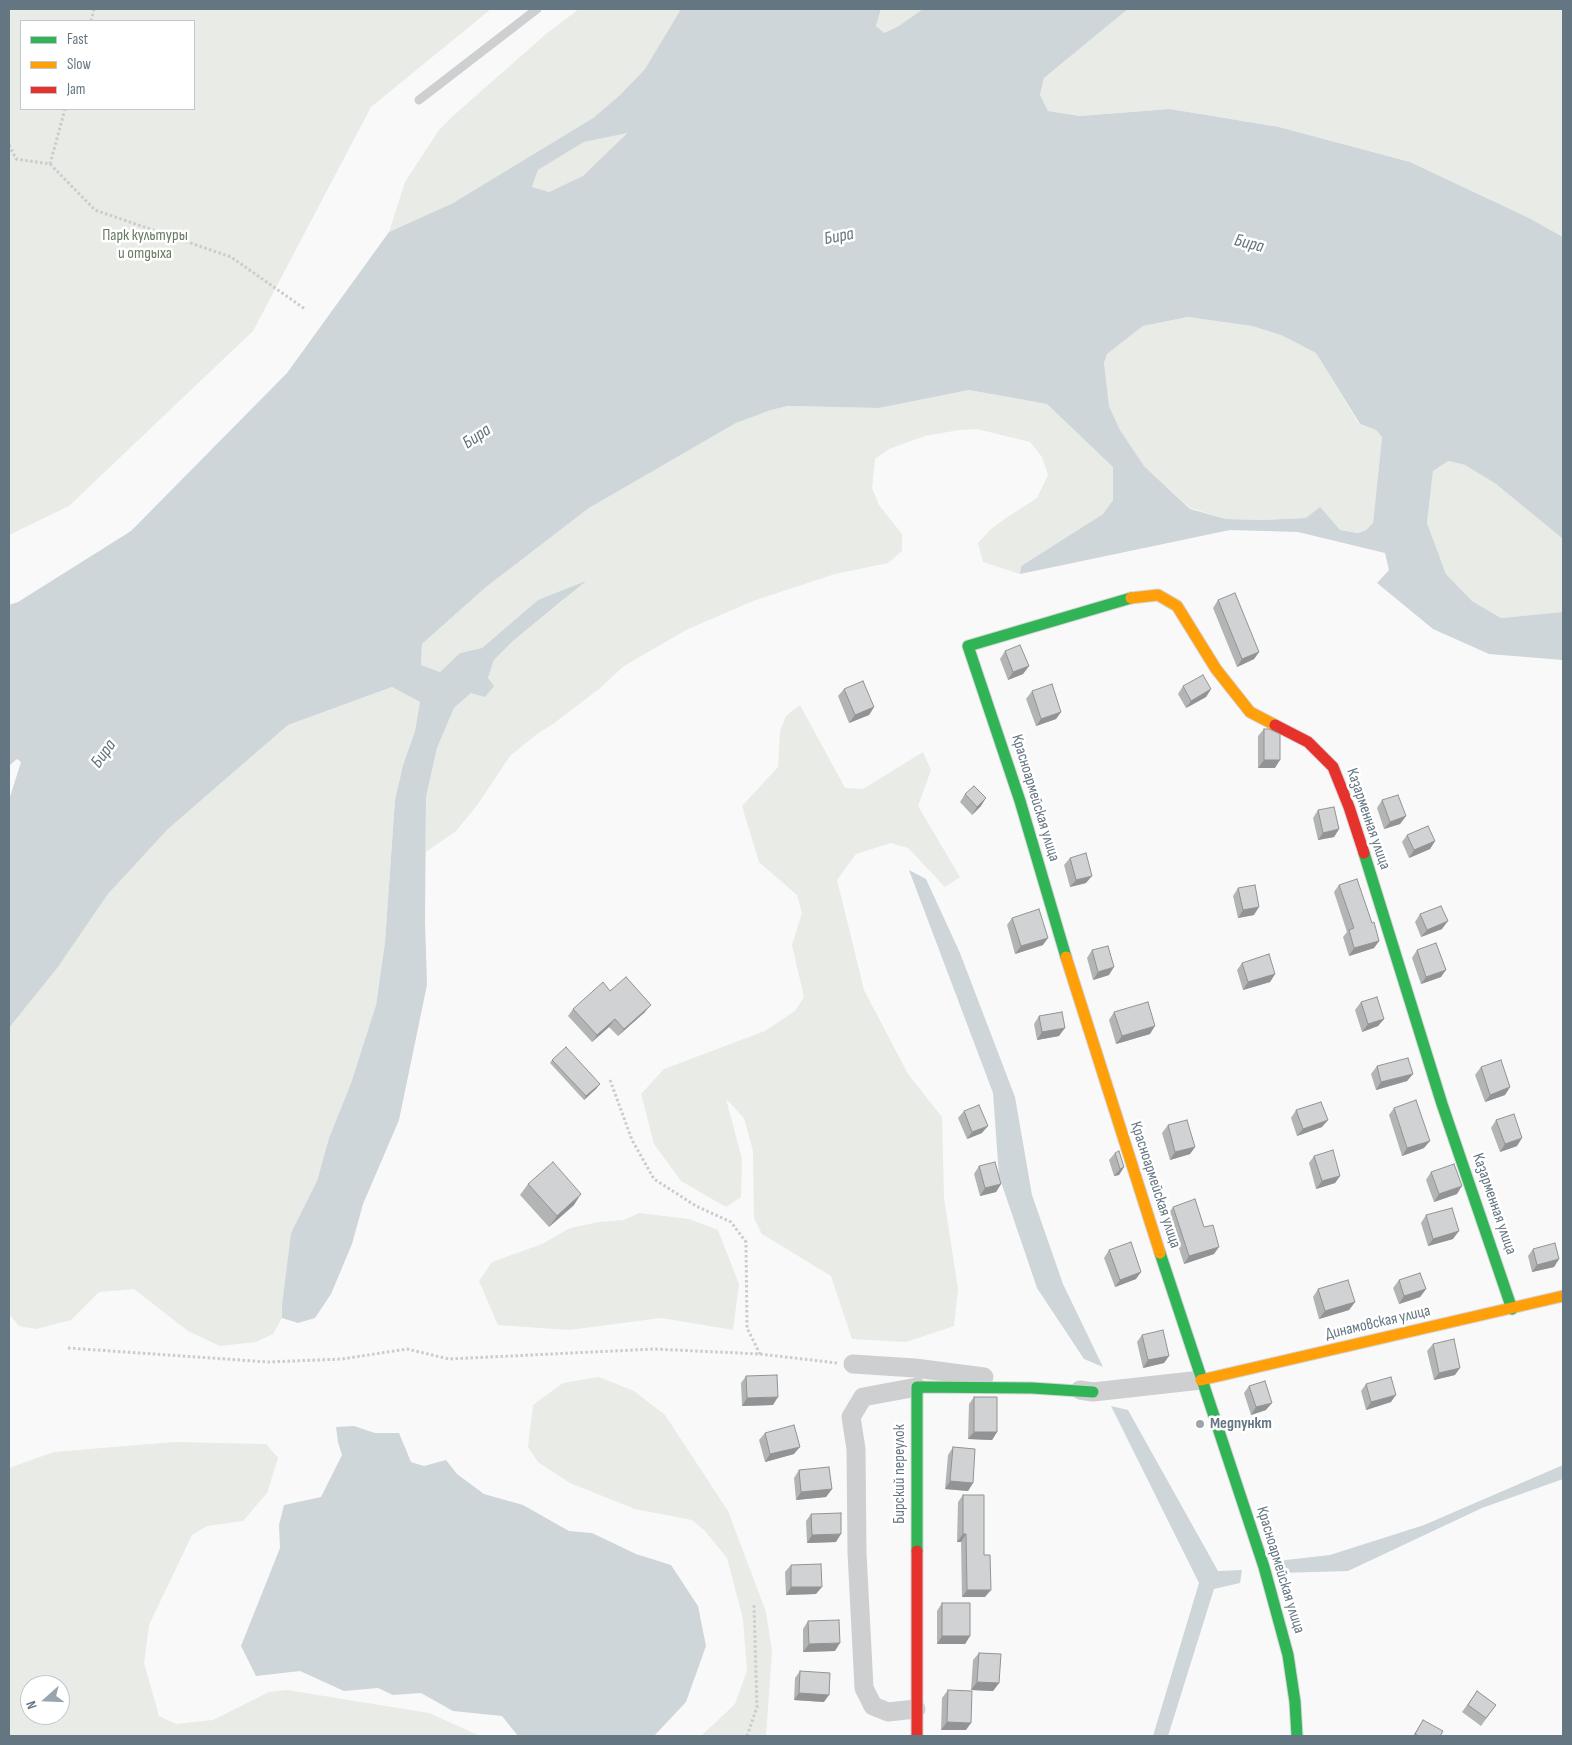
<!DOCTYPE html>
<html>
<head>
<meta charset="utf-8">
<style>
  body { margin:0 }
  #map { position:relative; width:1572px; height:1745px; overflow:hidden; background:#f9f9f9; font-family:"Sofia Sans Condensed",sans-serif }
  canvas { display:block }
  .frame { position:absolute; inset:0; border:10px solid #657683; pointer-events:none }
  .legend { position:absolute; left:20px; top:20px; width:175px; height:90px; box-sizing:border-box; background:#fff; border:1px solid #c1c8cd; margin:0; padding:6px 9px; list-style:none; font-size:15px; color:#657683 }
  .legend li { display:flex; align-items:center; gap:10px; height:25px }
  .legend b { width:25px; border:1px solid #c1c8cd }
  .north { position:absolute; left:20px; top:1675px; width:50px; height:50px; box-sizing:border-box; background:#fff; border:1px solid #c1c8cd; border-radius:50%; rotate:250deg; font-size:14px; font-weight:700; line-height:20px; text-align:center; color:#657683 }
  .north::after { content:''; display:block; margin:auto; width:18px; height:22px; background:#99a4ac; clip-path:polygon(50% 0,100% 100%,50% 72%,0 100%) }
</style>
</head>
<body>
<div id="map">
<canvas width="1572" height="1745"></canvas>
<div class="frame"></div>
<ul class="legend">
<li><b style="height:6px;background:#30b455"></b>Fast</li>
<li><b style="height:6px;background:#ff9f0a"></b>Slow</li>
<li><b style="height:6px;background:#e5322d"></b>Jam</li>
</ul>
<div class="north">N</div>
</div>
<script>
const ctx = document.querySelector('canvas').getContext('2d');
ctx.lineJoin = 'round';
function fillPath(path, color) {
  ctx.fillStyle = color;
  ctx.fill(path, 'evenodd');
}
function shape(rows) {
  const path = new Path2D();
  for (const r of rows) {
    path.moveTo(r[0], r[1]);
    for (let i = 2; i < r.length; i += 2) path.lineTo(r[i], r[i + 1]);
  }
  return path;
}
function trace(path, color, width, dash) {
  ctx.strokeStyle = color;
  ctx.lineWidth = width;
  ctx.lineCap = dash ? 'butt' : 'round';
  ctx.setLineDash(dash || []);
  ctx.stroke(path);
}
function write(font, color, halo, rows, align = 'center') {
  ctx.font = font + ' "Sofia Sans Condensed",sans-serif';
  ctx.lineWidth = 5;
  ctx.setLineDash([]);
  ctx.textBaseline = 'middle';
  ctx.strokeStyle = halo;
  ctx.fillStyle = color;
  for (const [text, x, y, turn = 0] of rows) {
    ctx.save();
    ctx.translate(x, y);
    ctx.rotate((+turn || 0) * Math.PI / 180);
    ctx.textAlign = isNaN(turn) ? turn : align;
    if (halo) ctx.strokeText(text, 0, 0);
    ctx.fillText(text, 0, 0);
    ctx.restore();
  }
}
fillPath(shape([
  [9,9,491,9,371,107,253,331,69,506,9,535],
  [21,21,194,21,194,109,21,109],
  [579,9,681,9,645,69,620,95,593,118,453,203,389,232,405,182,439,130,453,116,546,34],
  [881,9,923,9,897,27,883,33,876,26],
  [1128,9,1563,9,1563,237,1529,218,1410,162,1279,127,1170,109,1080,116,1048,111,1040,95,1044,78],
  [627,132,584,176,549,192,532,187,538,170,584,142],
  [1188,317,1252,326,1281,335,1316,353,1359,424,1376,430,1382,437,1373,523,1366,530,1358,533,1340,530,1306,518,1262,520,1226,519,1190,508,1144,466,1120,430,1109,406,1104,363,1107,354,1143,326],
  [969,390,1047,404,1114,467,1113,500,1103,514,1021,566,1020,574,983,562,978,543,991,529,1006,518,1037,498,1048,475,1042,457,1030,442,977,429,959,430,925,436,889,449,875,459,872,488,879,505,902,534,902,551,888,563,835,574,753,601,686,630,624,666,599,689,553,724,537,734,510,756,478,804,456,831,426,852,426,797,437,748,454,708,488,678,494,660,513,641,565,599,538,600,482,648,460,653,440,672,421,665,422,644,486,587,589,508,736,423,771,410,788,406,879,408],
  [1447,461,1465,465,1496,484,1563,539,1563,612,1501,618,1472,601,1446,574,1427,523,1433,471],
  [392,687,420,702,415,731,403,765,395,800,385,942,376,1005,351,1083,329,1138,317,1181,291,1233,282,1305,282,1318,273,1334,256,1342,220,1346,188,1331,134,1289,99,1292,71,1320,36,1329,19,1326,9,1314,9,1028,58,967,108,894,168,829,288,725],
  [800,705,845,788,863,789,923,752,931,770,918,806,960,877,945,887,908,848,891,843,856,854,837,880,864,990,908,1074,942,1117,944,1198,958,1289,954,1326,906,1342,852,1339,831,1276,762,1234,754,1218,753,1151,744,1118,726,1099,742,1159,741,1197,726,1207,681,1181,654,1144,641,1094,664,1069,765,1031,795,1011,804,997,792,945,802,913,797,895,759,862,742,806,778,767,780,731,786,716],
  [639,1213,689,1219,718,1230,739,1284,733,1330,661,1318,569,1330,498,1325,479,1281,492,1262,542,1244,570,1228,599,1222,624,1220],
  [599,1377,634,1391,665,1415,728,1511,766,1612,772,1651,766,1736,701,1736,735,1704,747,1671,743,1619,727,1558,705,1531,692,1520,635,1509,570,1483,538,1462,528,1447,533,1405,563,1383],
  [174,1442,266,1444,278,1458,267,1493,243,1521,207,1526,192,1535,149,1625,144,1663,159,1716,176,1724,213,1720,269,1692,287,1690,429,1713,480,1736,9,1736,9,1468,54,1452],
  [30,1685,60,1685,60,1715,30,1715]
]), '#e8ebe6');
fillPath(shape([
  [681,9,881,9,876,26,884,33,897,27,923,9,1128,9,1044,78,1040,95,1048,111,1080,116,1170,109,1279,127,1410,162,1529,218,1563,237,1563,539,1496,484,1465,465,1448,461,1433,471,1427,523,1446,574,1472,601,1501,618,1563,612,1563,660,1489,654,1433,629,1377,583,1389,570,1385,553,1298,532,1230,530,1020,574,1021,566,1103,514,1113,500,1113,467,1047,404,969,390,879,408,788,406,771,410,736,423,589,508,486,587,422,644,421,665,440,672,460,653,482,648,538,600,586,581,513,641,494,660,488,678,494,686,485,697,471,693,454,708,437,748,426,797,425,921,427,985,399,1120,363,1204,352,1244,331,1294,315,1318,298,1323,282,1318,282,1305,291,1233,317,1181,329,1138,351,1083,376,1005,385,942,395,800,403,765,415,731,420,702,392,687,288,725,168,829,108,894,58,967,9,1028,9,800,21,762,17,759,9,766,9,605,18,602,131,531,287,373,389,232,453,203,593,118,620,95,645,69],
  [627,133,583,176,549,192,532,187,538,170,584,142],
  [1188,317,1252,326,1281,335,1316,353,1360,424,1376,430,1382,437,1373,523,1366,530,1358,533,1340,530,1320,507,1306,518,1262,520,1226,519,1190,509,1144,466,1120,430,1109,406,1104,363,1107,354,1143,326],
  [909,870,926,879,960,953,1015,1097,1032,1195,1063,1284,1103,1367,1084,1359,1037,1288,999,1176,993,1093],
  [1111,1406,1128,1410,1218,1571,1242,1570,1240,1583,1214,1589,1168,1736,1153,1736,1199,1583],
  [354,1426,375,1433,399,1433,411,1462,424,1466,446,1460,457,1474,484,1494,523,1505,569,1531,592,1533,636,1554,671,1565,698,1606,706,1646,686,1702,654,1736,518,1736,502,1716,453,1711,421,1693,393,1695,378,1688,344,1691,300,1671,256,1676,241,1646,280,1548,279,1525,284,1505,321,1497,342,1455,338,1442,336,1427],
  [1563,1465,1563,1479,1482,1508,1348,1571,1279,1573,1277,1561,1330,1555,1424,1525]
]), '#ced6d9');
const fast = shape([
  [1364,853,1442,1104,1512,1309],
  [1066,957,1020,801,968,646,1131,598],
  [1160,1253,1264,1567,1288,1655,1295,1702,1297,1736],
  [917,1551,917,1387,1032,1388,1093,1392]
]);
const slow = shape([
  [1131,598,1158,595,1177,606,1216,669,1250,712,1275,725],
  [1066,957,1160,1253],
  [1201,1380,1563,1296]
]);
const jam = shape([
  [1275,725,1308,742,1333,767,1349,807,1364,853],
  [917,1551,917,1736]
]);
trace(fast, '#d5d6d7', 13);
trace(slow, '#d5d6d7', 13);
trace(jam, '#d5d6d7', 13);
trace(shape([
  [91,21,94,9],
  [9,145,16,159,50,164,65,109],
  [50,164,95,210,231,257,305,309],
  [610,1080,632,1140,654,1179,696,1206,731,1222,746,1242,747,1328,760,1354],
  [68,1348,268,1362,342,1359,407,1349,449,1359,654,1349,760,1354,837,1363],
  [747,1736,757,1707,754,1605]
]), '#cbcccd', 3, [2.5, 2.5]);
trace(shape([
  [419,100,537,9]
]), '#cecfd0', 9);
trace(shape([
  [853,1364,915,1368,984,1377],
  [1080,1390,1093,1392,1201,1380],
  [916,1709,888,1712,873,1706,864,1688,857,1553,856,1449,851,1417,863,1397,917,1387]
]), '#cecfd0', 19);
trace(fast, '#30b455', 11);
trace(slow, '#ff9f0a', 11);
trace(jam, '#e5322d', 11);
fillPath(shape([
  [1218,600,1259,652,1254,659,1237,667,1213,608],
  [1005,651,1029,666,1023,674,1008,680,1000,659],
  [1183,686,1211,689,1206,697,1186,708,1178,694],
  [844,689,874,707,869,715,849,723,838,696],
  [1032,691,1061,712,1056,719,1036,726,1026,699],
  [1264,729,1275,768,1258,768,1258,736],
  [965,794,981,806,972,815,960,802],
  [1382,800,1406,816,1400,824,1384,829,1377,808],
  [1318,810,1339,829,1334,837,1318,840,1313,818],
  [1407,835,1435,841,1430,849,1409,858,1402,842],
  [1070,858,1086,883,1070,887,1064,865],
  [1339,885,1372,923,1379,941,1374,948,1349,956,1343,937,1347,932,1334,892],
  [1238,888,1254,915,1238,918,1233,896],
  [1420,914,1442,929,1421,937,1415,922],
  [1012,918,1043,945,1015,954,1007,925],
  [1092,950,1109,975,1093,980,1087,958],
  [1417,950,1441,977,1421,984,1412,958],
  [1242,963,1275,974,1270,982,1243,990,1237,970],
  [1361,1002,1384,1019,1378,1026,1362,1032,1355,1010],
  [573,1009,645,1012,618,1036,609,1027,592,1042,568,1016],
  [1114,1012,1150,1034,1116,1044,1109,1020],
  [1039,1016,1059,1036,1037,1040,1034,1024],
  [552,1060,597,1088,584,1100,550,1063],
  [1377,1066,1413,1074,1407,1081,1376,1090,1371,1074],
  [1481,1067,1510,1087,1505,1095,1485,1102,1475,1075],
  [1394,1108,1424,1148,1402,1156,1389,1115],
  [1296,1110,1322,1127,1297,1136,1291,1118],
  [964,1111,982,1133,967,1139,958,1118],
  [1496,1120,1517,1146,1500,1152,1491,1128],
  [1168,1125,1195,1147,1190,1154,1170,1160,1162,1133],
  [1115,1153,1124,1167,1119,1175,1114,1176,1109,1160],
  [1314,1156,1340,1176,1335,1183,1316,1189,1309,1163],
  [979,1166,1001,1184,996,1192,980,1196,974,1174],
  [1431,1172,1457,1194,1434,1202,1426,1180],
  [528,1184,574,1205,549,1227,520,1195],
  [1173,1207,1204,1227,1214,1254,1184,1264,1168,1214],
  [1426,1215,1453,1239,1428,1246,1421,1223],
  [1533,1249,1559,1259,1554,1267,1532,1272,1528,1256],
  [1109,1250,1136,1279,1115,1287,1104,1258],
  [1399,1280,1426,1289,1420,1297,1399,1304,1393,1288],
  [1318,1289,1355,1302,1349,1310,1319,1319,1313,1297],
  [1142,1335,1169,1356,1164,1363,1143,1368,1137,1342],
  [1433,1344,1455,1375,1434,1380,1427,1351],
  [746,1376,773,1405,742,1406,741,1383],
  [1366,1384,1391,1402,1366,1410,1361,1391],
  [1249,1386,1266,1410,1251,1415,1244,1393],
  [974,1397,997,1432,992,1440,968,1439,969,1404],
  [765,1433,794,1454,765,1462,759,1440],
  [953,1447,973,1483,968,1491,945,1489,948,1455],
  [799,1470,832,1489,826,1497,796,1500,794,1478],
  [963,1495,985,1597,962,1597,961,1542,957,1542,958,1502],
  [811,1514,836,1542,807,1543,806,1521],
  [791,1565,816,1594,786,1595,785,1572],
  [942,1603,970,1636,965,1644,937,1644,937,1611],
  [808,1621,835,1651,803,1652,803,1629],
  [979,1653,999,1683,993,1691,971,1690,973,1660],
  [800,1671,824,1702,794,1700,795,1678],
  [948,1690,966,1730,941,1730,942,1698],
  [1477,1691,1496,1705,1481,1726,1462,1712],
  [1423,1720,1440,1736,1413,1736]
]), '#b3b5b5');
fillPath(shape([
  [1259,652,1254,659,1237,667,1242,659],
  [1029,666,1023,674,1008,680,1013,672],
  [1211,689,1206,697,1186,708,1191,701],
  [874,707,869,715,849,723,855,715],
  [1061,712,1056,719,1036,726,1041,719],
  [1264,760,1280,760,1275,768,1258,768],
  [986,798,981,806,972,815,977,807],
  [1406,816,1400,824,1384,829,1390,822],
  [1339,829,1334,837,1318,840,1323,833],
  [1435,841,1430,849,1409,858,1414,850],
  [1092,876,1086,883,1070,887,1076,880],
  [1259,907,1254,915,1238,918,1243,910],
  [1448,921,1442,929,1421,937,1427,930],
  [1048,938,1043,945,1015,954,1021,946],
  [1379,941,1374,948,1349,956,1354,948],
  [1114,967,1109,975,1093,980,1098,972],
  [1446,970,1441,977,1421,984,1426,977],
  [1275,974,1270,982,1243,990,1248,982],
  [651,1005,645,1012,618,1036,624,1029],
  [615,1019,609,1027,592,1042,597,1035],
  [1384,1019,1378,1026,1362,1032,1368,1024],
  [1155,1026,1150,1034,1116,1044,1122,1036],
  [1065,1028,1059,1036,1037,1040,1042,1032],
  [1413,1074,1407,1081,1376,1090,1381,1082],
  [600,1084,597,1088,584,1100,586,1096],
  [1510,1087,1505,1095,1485,1102,1490,1095],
  [1328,1120,1322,1127,1297,1136,1303,1129],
  [988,1126,982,1133,967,1139,972,1132],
  [1522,1138,1517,1146,1500,1152,1505,1144],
  [1430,1141,1424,1148,1402,1156,1407,1148],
  [1195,1147,1190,1154,1170,1160,1175,1152],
  [1124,1167,1119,1175,1114,1176,1120,1169],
  [1340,1176,1335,1183,1316,1189,1322,1181],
  [1001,1184,996,1192,980,1196,985,1188],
  [1462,1186,1457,1194,1434,1202,1439,1194],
  [581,1194,574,1205,549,1227,557,1216],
  [1459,1231,1453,1239,1428,1246,1433,1239],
  [1219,1247,1214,1254,1184,1264,1189,1256],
  [1559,1259,1554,1267,1532,1272,1537,1265],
  [1141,1272,1136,1279,1115,1287,1120,1280],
  [1426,1289,1420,1297,1399,1304,1404,1296],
  [1355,1302,1349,1310,1319,1319,1325,1311],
  [1169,1356,1164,1363,1143,1368,1148,1360],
  [1460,1368,1455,1375,1434,1380,1439,1373],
  [1396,1395,1391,1402,1366,1410,1371,1402],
  [778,1397,773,1405,742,1406,747,1398],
  [1272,1403,1266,1410,1251,1415,1256,1407],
  [974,1432,997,1432,992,1440,968,1439],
  [800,1447,794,1454,765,1462,770,1454],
  [950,1481,973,1483,968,1491,945,1489],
  [832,1489,826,1497,796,1500,801,1492],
  [841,1534,836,1542,807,1543,812,1535],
  [963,1534,966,1534,961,1542,957,1542],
  [791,1587,822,1587,816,1594,786,1595],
  [967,1590,991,1590,985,1597,962,1597],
  [942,1636,970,1636,965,1644,937,1644],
  [840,1643,835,1651,803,1652,809,1644],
  [977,1682,999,1683,993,1691,971,1690],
  [799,1693,829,1695,824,1702,794,1700],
  [947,1722,971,1723,966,1730,941,1730]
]), '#929394');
const building = shape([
  [1235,593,1259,652,1242,659,1218,600,1235,593],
  [1020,645,1029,666,1013,672,1005,651,1020,645],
  [1203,675,1211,689,1191,701,1183,686,1203,675],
  [863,681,874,707,855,715,844,689,863,681],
  [1052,684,1061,712,1041,719,1032,691,1052,684],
  [1264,729,1269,729,1280,734,1280,760,1264,760,1264,729],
  [974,786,986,798,977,807,965,794,974,786],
  [1398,795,1406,816,1390,822,1382,800,1398,795],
  [1334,807,1339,829,1323,833,1318,810,1334,807],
  [1428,826,1435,841,1414,850,1407,835,1428,826],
  [1086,853,1092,876,1076,880,1070,858,1086,853],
  [1357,879,1372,923,1374,922,1379,941,1354,948,1349,930,1354,928,1339,885,1357,879],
  [1255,885,1259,907,1243,910,1238,888,1255,885],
  [1441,906,1448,921,1427,930,1420,914,1441,906],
  [1039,909,1048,938,1021,946,1012,918,1039,909],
  [1436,943,1446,970,1426,977,1417,950,1436,943],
  [1108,946,1114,967,1098,972,1092,950,1108,946],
  [1269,954,1275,974,1248,982,1242,963,1269,954],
  [626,977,651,1005,624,1029,615,1019,597,1035,573,1009,603,982,610,991,626,977],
  [1377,997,1384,1019,1368,1024,1361,1002,1377,997],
  [1148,1002,1155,1026,1122,1036,1114,1012,1148,1002],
  [1062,1012,1065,1028,1042,1032,1039,1016,1062,1012],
  [566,1047,600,1084,586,1096,552,1060,566,1047],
  [1408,1058,1413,1074,1381,1082,1377,1066,1408,1058],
  [1501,1060,1510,1087,1490,1095,1481,1067,1501,1060],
  [1416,1100,1430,1141,1407,1148,1394,1108,1416,1100],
  [1321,1102,1328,1120,1303,1129,1296,1110,1321,1102],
  [979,1105,988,1126,972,1132,964,1111,979,1105],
  [1514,1114,1522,1138,1505,1144,1496,1120,1514,1114],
  [1187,1120,1195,1147,1175,1152,1168,1125,1187,1120],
  [1333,1150,1340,1176,1322,1181,1314,1156,1333,1150],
  [1119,1151,1124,1167,1120,1169,1115,1153,1119,1151],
  [553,1162,581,1194,557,1216,528,1184,553,1162],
  [995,1162,1001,1184,985,1188,979,1166,995,1162],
  [1454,1164,1462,1186,1439,1194,1431,1172,1454,1164],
  [1195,1199,1204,1227,1213,1225,1219,1247,1189,1256,1173,1207,1195,1199],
  [1452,1208,1459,1231,1433,1239,1426,1215,1452,1208],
  [1131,1242,1141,1272,1120,1280,1109,1250,1131,1242],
  [1555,1243,1559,1259,1537,1265,1533,1249,1555,1243],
  [1420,1273,1426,1289,1404,1296,1399,1280,1420,1273],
  [1348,1280,1355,1302,1325,1311,1318,1289,1348,1280],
  [1163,1330,1169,1356,1148,1360,1142,1335,1163,1330],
  [1454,1339,1460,1368,1439,1373,1433,1344,1454,1339],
  [777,1375,778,1397,747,1398,746,1376,777,1375],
  [1391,1377,1396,1395,1371,1402,1366,1384,1391,1377],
  [1265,1381,1272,1403,1256,1407,1249,1386,1265,1381],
  [974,1397,997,1397,997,1432,974,1432,974,1397],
  [794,1425,800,1447,770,1454,765,1433,794,1425],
  [953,1447,975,1449,973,1483,950,1481,953,1447],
  [829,1467,832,1489,801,1492,799,1470,829,1467],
  [963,1495,984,1495,984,1555,990,1555,991,1590,967,1590,966,1534,963,1534,963,1495],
  [841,1513,841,1534,812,1535,811,1514,841,1513],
  [821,1564,822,1587,791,1587,791,1565,821,1564],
  [942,1603,970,1603,970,1636,942,1636,942,1603],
  [839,1620,840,1643,809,1644,808,1621,839,1620],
  [979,1653,1001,1654,999,1683,977,1682,979,1653],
  [800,1671,830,1673,829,1695,799,1693,800,1671],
  [948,1690,972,1691,971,1723,947,1722,948,1690],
  [1477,1691,1496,1705,1486,1718,1468,1705,1477,1691],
  [1423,1720,1443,1731,1440,1736,1419,1736,1415,1734,1423,1720]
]);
fillPath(building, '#d0d2d3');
trace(building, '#929394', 1);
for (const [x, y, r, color] of [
  [1200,1424,5,"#99a4ac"]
]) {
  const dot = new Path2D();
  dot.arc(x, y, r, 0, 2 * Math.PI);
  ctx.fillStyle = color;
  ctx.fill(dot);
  trace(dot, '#fff', 2);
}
write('16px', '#687a64', '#fff', [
  ["Парк культуры",145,236],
  ["и отдыха",145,254]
]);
write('16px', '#657683', '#fff', [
  ["Красноармейская улица",1035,798,73],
  ["Казарменная улица",1368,819,71],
  ["Красноармейская улица",1155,1185,72],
  ["Казарменная улица",1494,1204,71],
  ["Динамовская улица",1378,1323,-13],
  ["Бирский переулок",900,1474,-90],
  ["Красноармейская улица",1280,1570,73]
]);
write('bold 16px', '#657683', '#fff', [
  ["Медпункт",1210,1424]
], 'left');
write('italic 18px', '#60757c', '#fff', [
  ["Бира",839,237,-11],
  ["Бира",1249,244,14],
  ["Бира",477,437,-34],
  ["Бира",104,754,-54]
]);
</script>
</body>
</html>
